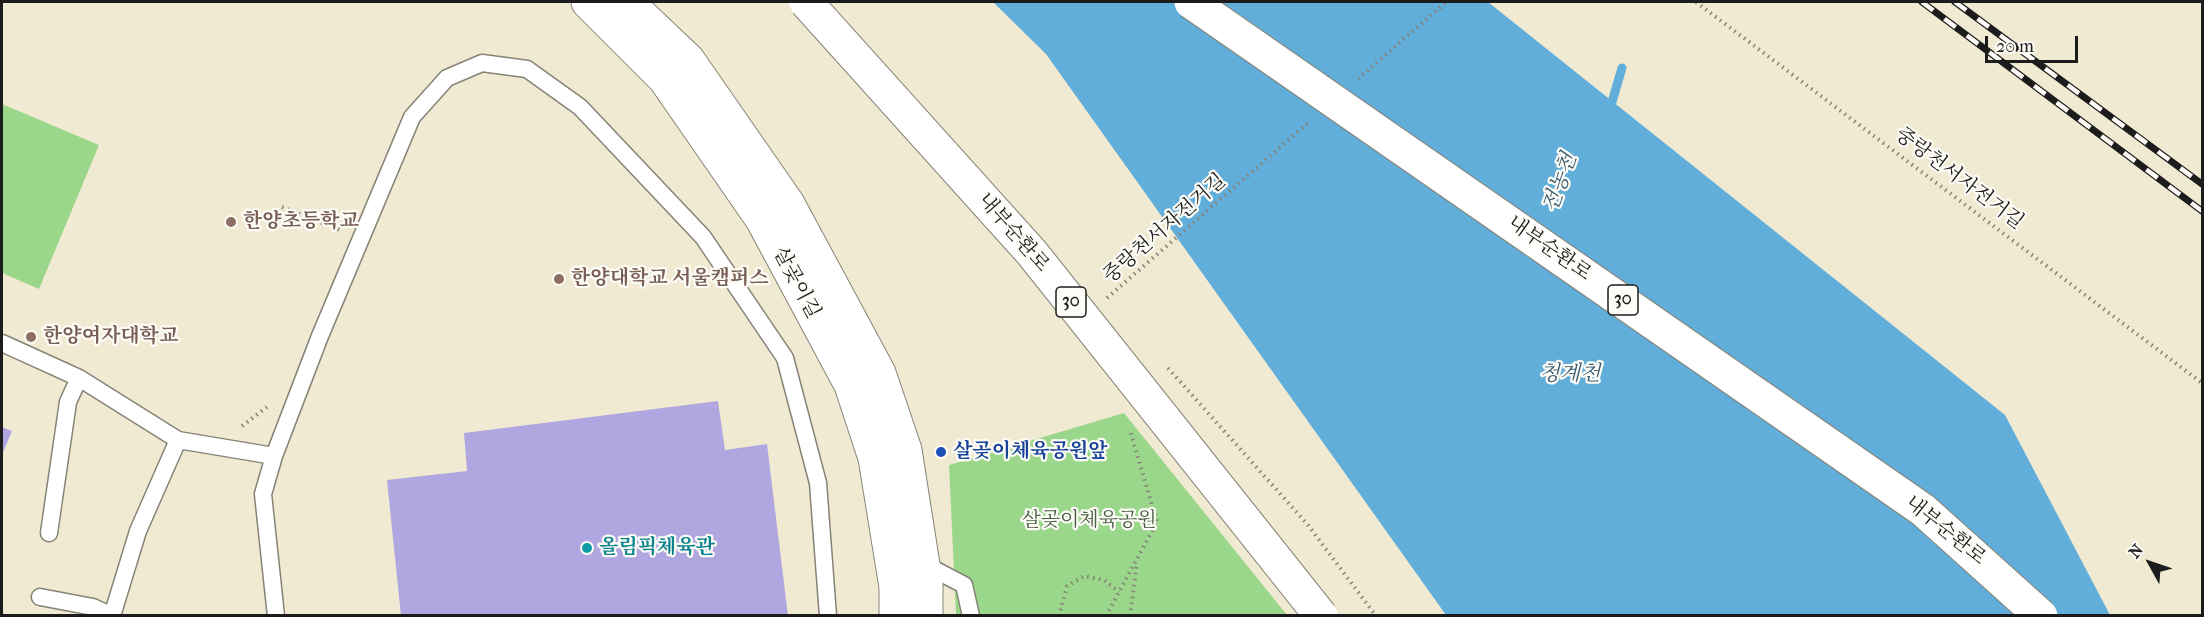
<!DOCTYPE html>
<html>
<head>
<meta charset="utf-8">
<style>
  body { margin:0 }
  #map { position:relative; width:2204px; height:617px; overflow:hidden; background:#f1ead2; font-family:"IM FELL French Canon",serif }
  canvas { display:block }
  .frame { position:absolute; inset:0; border:3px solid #1c1c1c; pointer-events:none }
  .north { position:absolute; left:2120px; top:533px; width:60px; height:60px; -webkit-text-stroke:4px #fdfcf7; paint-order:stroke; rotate:310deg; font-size:16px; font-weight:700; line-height:24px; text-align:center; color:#1c1c1c }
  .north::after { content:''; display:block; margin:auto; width:21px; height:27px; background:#1c1c1c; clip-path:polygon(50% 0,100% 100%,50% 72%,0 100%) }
  .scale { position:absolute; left:1985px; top:36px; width:93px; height:27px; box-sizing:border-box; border:3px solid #1c1c1c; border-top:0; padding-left:8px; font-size:18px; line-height:21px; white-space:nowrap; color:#1c1c1c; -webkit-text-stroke:4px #fdfcf7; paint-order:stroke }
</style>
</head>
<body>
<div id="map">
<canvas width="2204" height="617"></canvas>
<div class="frame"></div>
<div class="north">N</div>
<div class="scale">20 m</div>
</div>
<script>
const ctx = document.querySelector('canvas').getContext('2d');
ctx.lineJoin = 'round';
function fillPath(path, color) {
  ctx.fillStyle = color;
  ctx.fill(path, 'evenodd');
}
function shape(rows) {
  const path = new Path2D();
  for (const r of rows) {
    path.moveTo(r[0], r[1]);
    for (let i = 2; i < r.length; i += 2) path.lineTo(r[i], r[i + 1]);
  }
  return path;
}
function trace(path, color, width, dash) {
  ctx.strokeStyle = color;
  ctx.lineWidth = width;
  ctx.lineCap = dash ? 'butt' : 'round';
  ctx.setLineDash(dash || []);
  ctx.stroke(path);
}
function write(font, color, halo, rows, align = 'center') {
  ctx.font = font + ' "IM FELL French Canon","Noto Serif KR",serif';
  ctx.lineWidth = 4.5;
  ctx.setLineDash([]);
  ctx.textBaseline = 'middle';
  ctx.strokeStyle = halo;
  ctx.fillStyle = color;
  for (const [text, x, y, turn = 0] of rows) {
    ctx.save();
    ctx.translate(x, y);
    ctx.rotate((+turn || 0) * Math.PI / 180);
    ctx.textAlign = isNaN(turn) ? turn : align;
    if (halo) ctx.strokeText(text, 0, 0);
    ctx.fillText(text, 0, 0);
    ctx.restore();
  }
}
fillPath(shape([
  [2,104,99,145,39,289,2,273],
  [1124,413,1287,615,956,615,949,465]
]), '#9ad78b');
fillPath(shape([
  [993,2,1488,2,2005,415,2110,615,1446,615,1046,54]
]), '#61aeda');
trace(shape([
  [1609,112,1622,68]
]), '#61aeda', 9);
fillPath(shape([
  [718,401,725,450,767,444,788,616,401,616,387,480,467,471,464,433],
  [2,427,12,431,2,455]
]), '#b1a7e0');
const service = shape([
  [2,343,79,378,178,440],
  [49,533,68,402,79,378],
  [924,564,964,585,971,616],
  [40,597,93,607,112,616],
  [112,616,138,531,178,440,274,456],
  [276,616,263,494,274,456,320,336,412,117,447,78,482,63,527,69,580,107,703,237,785,358,818,483,828,616]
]);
const secondary = shape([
  [588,2,665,79,762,219,851,385,875,458,896,587,896,616],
  [627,2,688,60,788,204,879,373,905,450,926,584,926,616]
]);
trace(service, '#868377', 19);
trace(secondary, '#868377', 35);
trace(shape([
  [1696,2,2202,383],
  [1358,79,1446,2],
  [282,207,340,230],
  [1107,298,1309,122],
  [1168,368,1308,525,1376,616],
  [242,426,267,407],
  [1059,616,1067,586,1084,576,1104,580,1119,592],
  [1106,616,1157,522,1130,430],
  [1130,616,1137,563]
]), '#868377', 4, [1.5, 4.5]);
trace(service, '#fff', 16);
trace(secondary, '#fff', 33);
const rail = shape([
  [1922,2,2202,211],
  [1955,2,2202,184]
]);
trace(rail, '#1c1c1c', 7);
trace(rail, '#fdfcf7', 4.5, [14]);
const trunkBridge = shape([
  [806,2,1032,253,1321,616],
  [1191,2,1923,510,2041,616]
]);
trace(trunkBridge, '#868377', 35, []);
trace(trunkBridge, '#fff', 33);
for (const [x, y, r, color] of [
  [231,222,6,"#8d6e63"],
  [559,279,6,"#8d6e63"],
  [31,337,6,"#8d6e63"],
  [941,452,6,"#1a4fb4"],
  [587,548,6,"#0f9aa8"]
]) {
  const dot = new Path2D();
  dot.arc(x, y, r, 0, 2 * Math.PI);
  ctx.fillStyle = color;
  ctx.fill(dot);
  trace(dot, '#fdfcf7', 2);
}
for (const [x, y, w] of [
  [1623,300,30],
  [1071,302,30]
]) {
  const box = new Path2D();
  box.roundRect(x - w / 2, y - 15, w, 30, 4.5);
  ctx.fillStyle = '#fdfcf7';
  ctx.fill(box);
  trace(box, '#1c1c1c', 1.5);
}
write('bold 18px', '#1c1c1c', null, [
  ["30",1623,300],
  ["30",1071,302]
]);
write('20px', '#1c1c1c', '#fdfcf7', [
  ["중랑천서자전거길",1959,179,37],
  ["중랑천서자전거길",1165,229,-41],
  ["내부순환로",1013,233,49],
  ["내부순환로",1549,249,35],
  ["살곶이길",796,283,62],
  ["내부순환로",1945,531,39]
]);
write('bold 20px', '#785e54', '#fdfcf7', [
  ["한양초등학교",243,222],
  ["한양대학교 서울캠퍼스",571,279],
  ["한양여자대학교",43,337]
], 'left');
write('bold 20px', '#164399', '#fdfcf7', [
  ["살곶이체육공원앞",953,452]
], 'left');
write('20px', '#485d43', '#fdfcf7', [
  ["살곶이체육공원",1089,521]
]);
write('bold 20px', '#0d838f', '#fdfcf7', [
  ["올림픽체육관",599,548]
], 'left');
write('italic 21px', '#3b5e71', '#fdfcf7', [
  ["전농천",1561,183,-70],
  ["청계천",1570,375]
]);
</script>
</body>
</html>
